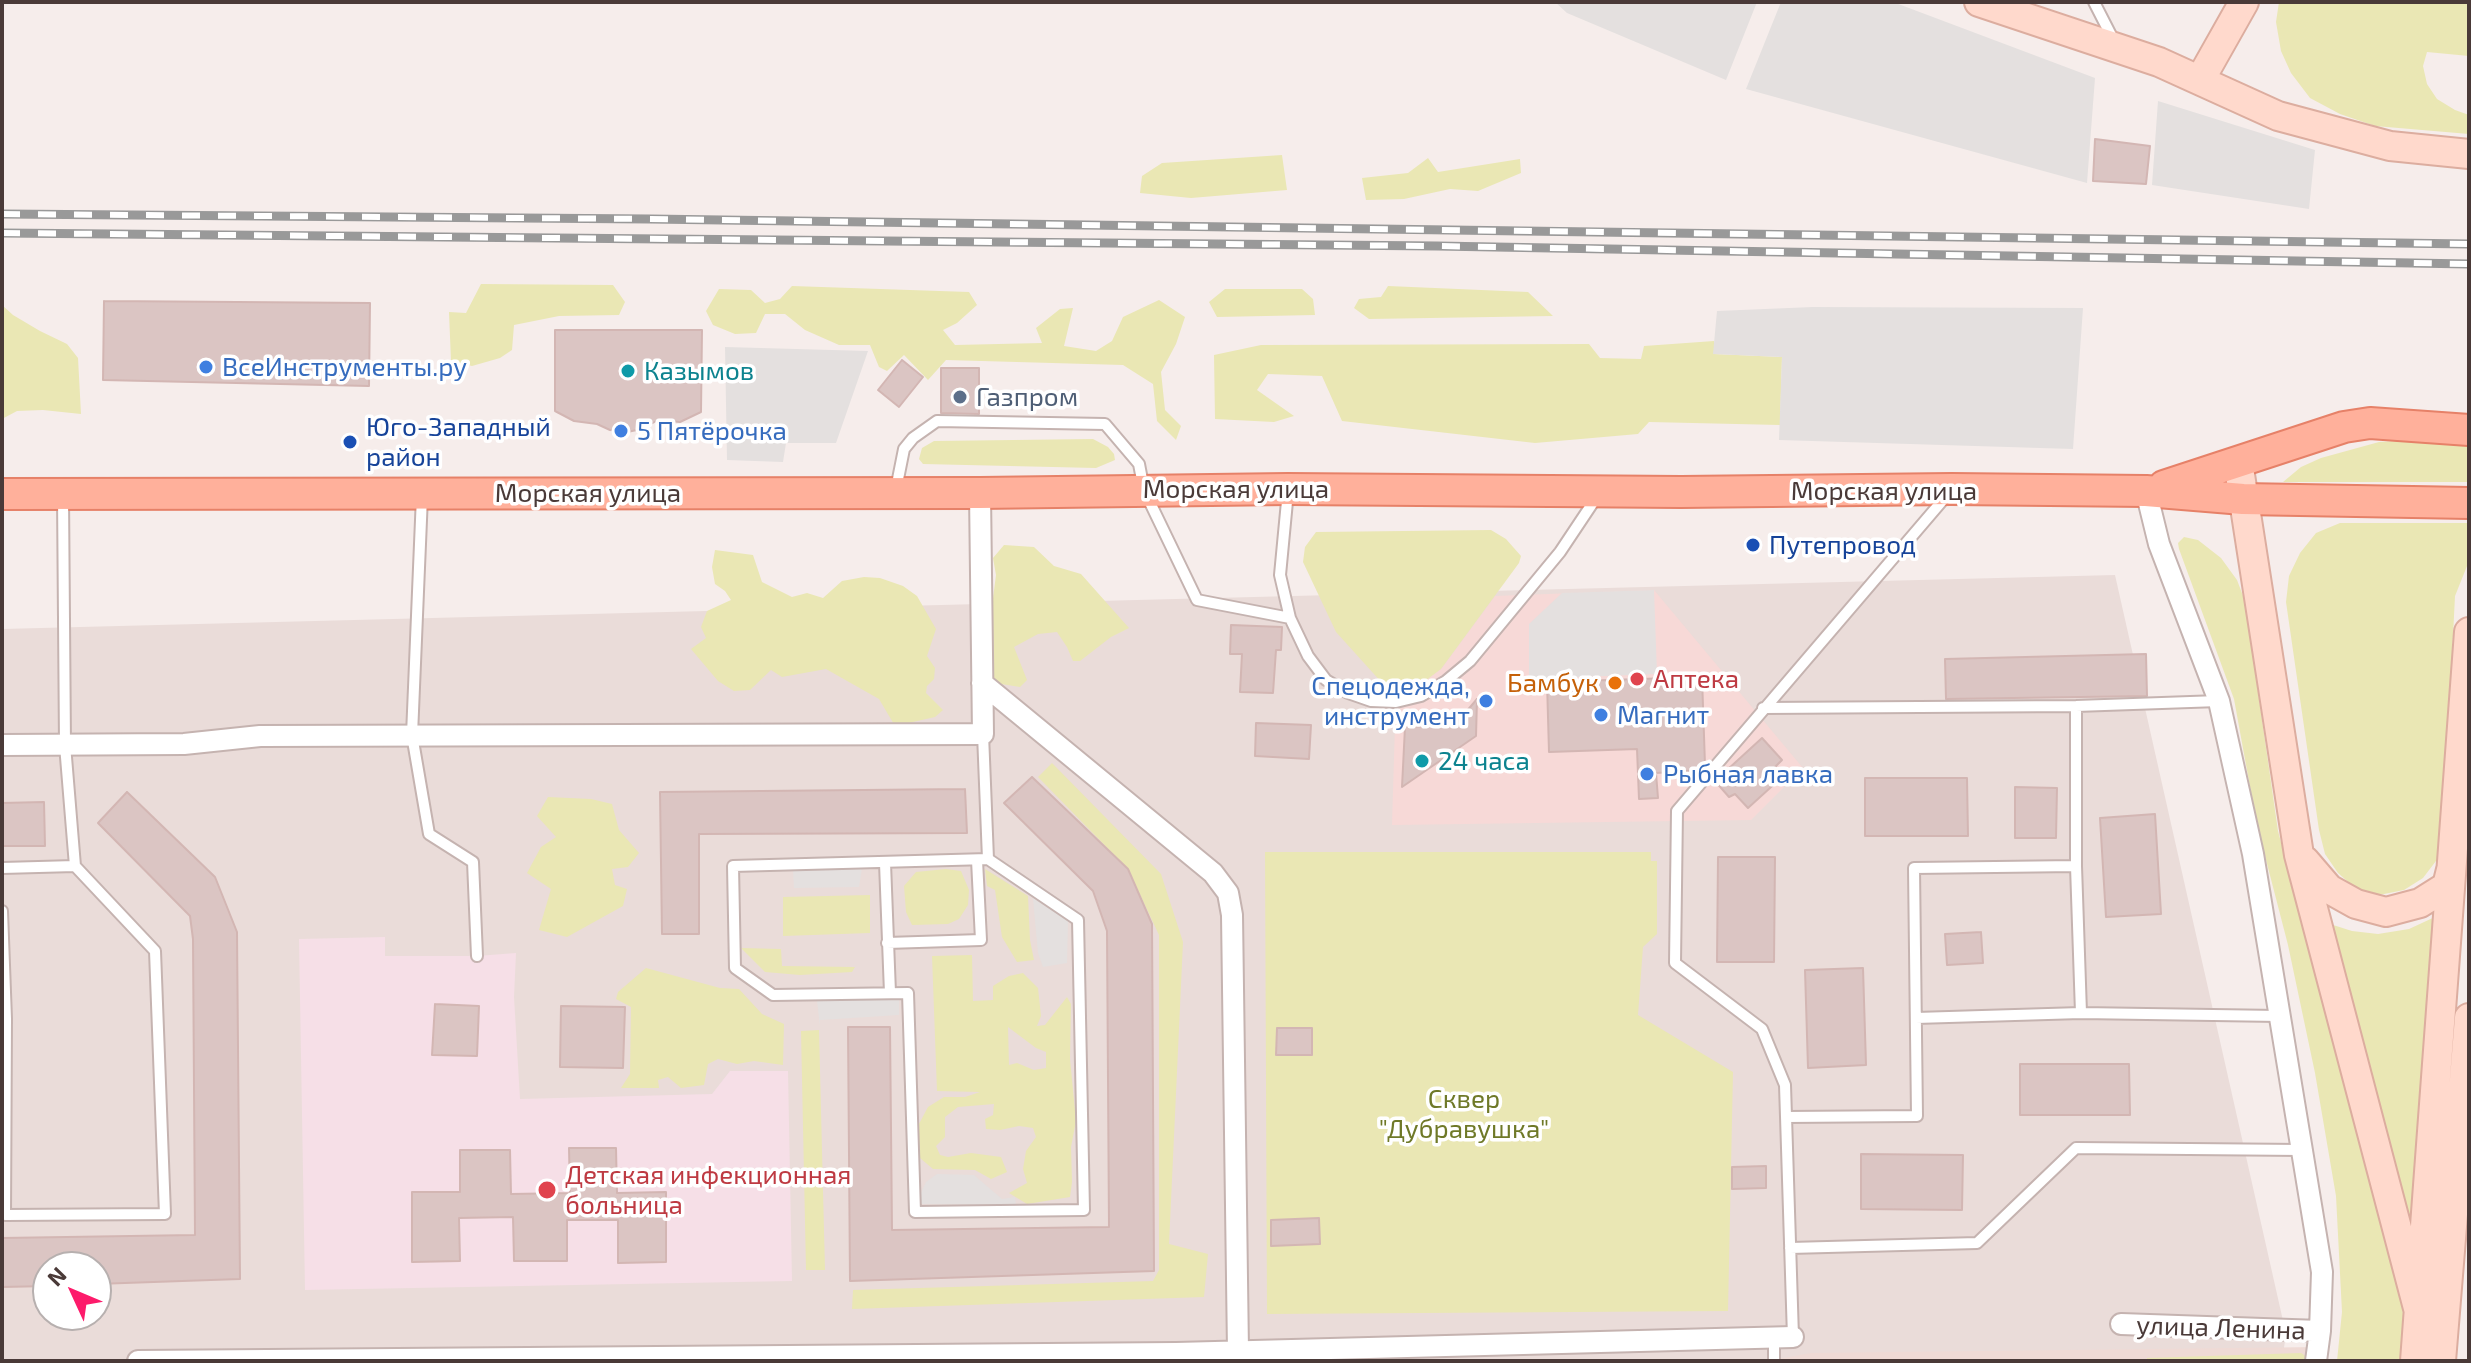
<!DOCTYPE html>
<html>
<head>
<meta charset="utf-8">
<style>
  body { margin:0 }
  #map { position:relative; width:2471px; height:1363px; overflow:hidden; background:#f6edeb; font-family:"Exo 2",sans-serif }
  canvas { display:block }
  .frame { position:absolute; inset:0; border:4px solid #4a3a38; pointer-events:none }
  .north { position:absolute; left:32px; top:1251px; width:80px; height:80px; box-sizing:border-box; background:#fff; border:2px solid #b7b0af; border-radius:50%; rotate:314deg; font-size:22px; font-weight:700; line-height:32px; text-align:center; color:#4a3a38 }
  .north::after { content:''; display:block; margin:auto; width:28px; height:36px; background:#fd1b6b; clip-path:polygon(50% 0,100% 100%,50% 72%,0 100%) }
</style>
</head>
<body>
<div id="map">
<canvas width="2471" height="1363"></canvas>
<div class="frame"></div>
<div class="north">N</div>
</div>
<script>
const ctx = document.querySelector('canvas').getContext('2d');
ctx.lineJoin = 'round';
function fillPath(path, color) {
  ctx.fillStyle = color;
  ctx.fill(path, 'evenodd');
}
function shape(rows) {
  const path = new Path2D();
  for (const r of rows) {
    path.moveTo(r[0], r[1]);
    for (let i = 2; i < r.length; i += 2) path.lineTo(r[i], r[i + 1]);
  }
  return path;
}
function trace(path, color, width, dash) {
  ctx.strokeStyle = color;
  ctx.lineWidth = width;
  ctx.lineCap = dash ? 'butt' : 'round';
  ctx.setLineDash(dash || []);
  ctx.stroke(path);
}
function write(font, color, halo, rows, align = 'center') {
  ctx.font = font + ' "Exo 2",sans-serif';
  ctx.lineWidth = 7;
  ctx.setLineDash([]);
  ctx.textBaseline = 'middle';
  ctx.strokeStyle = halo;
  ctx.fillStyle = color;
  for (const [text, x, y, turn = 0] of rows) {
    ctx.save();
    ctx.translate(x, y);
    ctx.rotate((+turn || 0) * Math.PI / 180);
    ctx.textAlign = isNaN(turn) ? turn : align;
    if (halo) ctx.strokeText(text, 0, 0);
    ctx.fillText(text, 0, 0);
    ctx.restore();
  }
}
fillPath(shape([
  [2115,575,2286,1334,2282,1361,2,1361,2,629],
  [48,1267,96,1267,96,1315,48,1315]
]), '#eadcd9');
fillPath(shape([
  [1654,590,1803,768,1751,820,1392,825,1396,690,1410,687,1441,669,1495,596]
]), '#f7d9d7');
fillPath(shape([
  [2321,1347,2319,1361,1768,1361,1811,1353]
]), '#efdad5');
fillPath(shape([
  [385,937,385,956,477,956,516,953,514,997,520,1099,712,1094,730,1071,788,1071,792,1281,305,1290,299,939]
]), '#f6dfe7');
fillPath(shape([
  [2279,2,2469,2,2469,56,2427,52,2423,66,2427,84,2437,99,2455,110,2469,115,2469,134,2375,126,2340,114,2310,98,2291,73,2281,51,2276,22],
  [1282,155,1287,190,1191,198,1140,193,1142,176,1162,163],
  [1428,158,1438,172,1520,159,1521,173,1478,191,1450,189,1404,199,1366,200,1362,178,1408,173],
  [481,284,613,285,625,302,619,315,559,316,514,325,512,350,500,358,472,366,451,361,449,312,466,313],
  [792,286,969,292,977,305,957,323,943,330,955,345,1042,343,1036,328,1060,309,1073,308,1064,346,1096,351,1112,341,1123,317,1159,300,1185,317,1176,344,1161,372,1165,410,1181,426,1176,440,1157,421,1153,384,1123,365,946,360,928,380,904,355,887,371,879,367,870,345,839,345,805,330,785,314,765,314,756,333,735,334,713,325,706,311,719,289,751,290,765,303,780,299],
  [1388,286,1528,292,1553,316,1369,319,1354,308,1359,299,1381,297],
  [1225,289,1302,289,1313,299,1315,315,1217,317,1209,302],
  [2,305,13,315,40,331,67,344,78,358,81,414,43,410,17,411,2,419],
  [1714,341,1714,354,1782,357,1780,425,1649,422,1638,434,1535,443,1342,421,1322,376,1268,374,1257,390,1294,416,1274,422,1215,419,1214,355,1261,345,1589,344,1600,358,1641,359,1644,346],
  [1093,439,1108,447,1114,454,1115,460,1096,468,923,464,919,459,922,448,934,441],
  [2396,441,2469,441,2469,482,2283,482,2301,467,2321,458,2379,442],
  [2340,523,2469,523,2469,561,2455,596,2443,835,2439,857,2423,878,2404,890,2379,895,2355,888,2338,873,2325,854,2319,830,2286,602,2289,576,2300,553,2316,533],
  [1491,530,1506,539,1521,556,1519,563,1441,669,1425,681,1396,690,1383,684,1336,632,1303,562,1305,547,1316,532],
  [2184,537,2198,540,2221,558,2237,580,2245,601,2278,831,2401,1290,2403,1314,2402,1361,2337,1361,2342,1312,2336,1196,2315,1073,2288,945,2257,825,2234,699,2179,549,2178,543],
  [1004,545,1034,547,1054,566,1081,574,1129,628,1111,637,1080,661,1073,661,1067,647,1057,632,1038,634,1014,647,1027,680,1020,687,989,682,989,629,996,575,993,558],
  [715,550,753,555,762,582,792,597,807,593,823,598,842,581,864,577,880,578,903,586,917,596,936,629,927,656,935,668,934,679,927,686,926,693,943,710,935,717,895,726,879,699,826,669,782,677,771,670,750,690,734,691,718,681,691,649,706,638,701,627,707,611,731,600,725,591,715,584,712,567],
  [1052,763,1161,874,1183,942,1169,1244,1208,1254,1204,1297,852,1309,853,1290,1153,1281,1159,1270,1159,935,1128,869,1038,777],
  [548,797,591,799,612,804,619,830,639,853,628,867,612,869,615,885,627,889,623,906,567,937,539,930,551,889,527,873,541,847,556,837,537,816],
  [1265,852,1651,852,1651,861,1657,861,1657,934,1643,947,1638,1015,1733,1072,1728,1311,1267,1314],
  [946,869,961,871,969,890,968,905,959,919,948,924,912,925,906,912,904,886,916,872],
  [985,869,1028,896,1030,940,1034,960,1017,962,1002,937,995,890,987,886],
  [870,895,870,933,783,936,783,897],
  [2437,916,2411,1230,2330,924,2352,931,2378,934,2409,929],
  [741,948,781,949,782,966,855,967,852,972,800,975,765,972],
  [972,955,973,1001,993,1000,993,986,1009,976,1023,973,1038,988,1041,1016,1037,1026,1045,1025,1067,997,1071,1004,1070,1059,1076,1121,1071,1147,1072,1182,1070,1197,1027,1204,1009,1193,1027,1183,1023,1169,1026,1151,1036,1137,1033,1128,1019,1126,1000,1130,986,1129,985,1119,993,1115,994,1104,958,1107,945,1117,945,1137,936,1146,940,1155,948,1157,971,1153,1001,1157,1007,1172,991,1179,975,1170,933,1169,920,1158,912,1137,928,1107,944,1097,965,1097,980,1092,937,1091,932,956],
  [1008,1027,1036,1048,1046,1052,1046,1068,1034,1070,1017,1063,1009,1065],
  [646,968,720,988,739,989,762,1014,784,1024,783,1065,754,1061,737,1064,718,1059,708,1064,704,1085,681,1088,668,1077,658,1080,659,1088,621,1088,630,1074,631,1007,616,999,618,992],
  [819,1030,825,1270,806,1270,801,1031],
  [2301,1353,2307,1357,2308,1361,2147,1361,2147,1358]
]), '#eae7b4');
fillPath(shape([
  [1555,2,1757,2,1726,80,1567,13],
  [1781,2,1893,2,2095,78,2087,183,1746,89],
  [2158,101,2315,150,2309,209,2152,185],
  [1813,307,2083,308,2073,449,1779,440,1782,357,1713,354,1717,311],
  [725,347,868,351,836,443,786,443,783,462,727,460],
  [1654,590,1657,674,1529,679,1529,624,1562,593],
  [862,868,859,887,794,888,793,871],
  [1033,898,1068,921,1067,963,1043,967,1038,953],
  [899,999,899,1015,820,1020,820,1026,817,1001],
  [937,1174,974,1175,1002,1199,1015,1197,1016,1205,921,1204,921,1193,926,1182]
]), '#e4e0df');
const building = shape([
  [2095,139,2150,146,2146,184,2093,181,2095,139],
  [104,301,370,303,369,386,103,380,104,301],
  [555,330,702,330,701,412,680,422,658,420,642,429,627,432,610,430,597,424,574,421,555,411,555,330],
  [902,360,923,377,899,407,878,390,902,360],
  [941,368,979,368,979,414,941,413,941,368],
  [1231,625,1282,627,1281,650,1276,650,1273,693,1240,692,1242,654,1230,654,1231,625],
  [2146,654,2147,696,1946,699,1945,659,2146,654],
  [1702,677,1705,765,1701,770,1656,773,1658,798,1639,799,1637,749,1549,752,1547,682,1702,677],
  [1477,699,1476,736,1402,787,1405,727,1455,725,1477,699],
  [1256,723,1311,725,1309,759,1255,756,1256,723],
  [1762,738,1782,760,1773,769,1781,778,1748,808,1735,794,1729,797,1715,781,1762,738],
  [1032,777,1128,869,1152,924,1154,1271,850,1281,848,1027,890,1027,892,1230,1109,1227,1107,931,1093,891,1004,803,1032,777],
  [1865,778,1967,778,1968,836,1865,836,1865,778],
  [2015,787,2057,788,2056,838,2015,838,2015,787],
  [965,789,967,833,699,834,699,934,662,934,660,792,965,789],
  [127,792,215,877,237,932,240,1279,96,1284,96,1267,48,1267,48,1286,2,1287,2,1238,195,1235,193,939,190,916,98,823,127,792],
  [44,802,45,846,2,846,2,803,44,802],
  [2155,814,2161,914,2106,917,2100,818,2155,814],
  [1718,857,1775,857,1774,962,1717,962,1718,857],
  [1981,932,1983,963,1947,965,1945,934,1981,932],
  [1863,968,1866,1065,1808,1068,1805,970,1863,968],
  [435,1004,479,1006,477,1056,432,1055,435,1004],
  [561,1006,625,1007,623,1068,560,1067,561,1006],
  [1277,1028,1312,1028,1312,1055,1276,1055,1277,1028],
  [2020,1064,2129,1064,2130,1115,2020,1115,2020,1064],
  [569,1148,616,1148,617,1193,666,1192,666,1262,618,1263,618,1220,567,1220,567,1261,514,1261,513,1217,459,1218,460,1261,412,1262,412,1192,460,1192,460,1150,510,1150,511,1194,570,1193,569,1148],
  [1861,1154,1963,1155,1962,1210,1861,1209,1861,1154],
  [1766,1166,1766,1188,1732,1189,1732,1167,1766,1166],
  [1319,1218,1320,1244,1271,1246,1271,1220,1319,1218]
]);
fillPath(building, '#dbc5c3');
trace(building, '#d3b6b3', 2);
const lane = shape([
  [2094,2,2115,43],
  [896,489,904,449,913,438,937,421,1105,424,1139,464,1144,490,1197,600,1290,618],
  [1288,491,1280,575,1290,618,1308,656,1326,680,1348,693,1371,701,1396,702,1421,696,1446,681,1470,661,1560,552,1596,498],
  [422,496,412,735,429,834,473,862,477,956],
  [1763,708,2076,706,2219,701],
  [983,734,988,859,733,866,735,968,773,995,908,993,915,1212,1084,1210,1078,920,988,859],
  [885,863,890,993],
  [2076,866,2081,1013],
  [2,868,75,866,65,745,63,496],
  [2,911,6,1019,2,1019],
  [887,943,981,940,977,860],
  [1916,1018,2081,1013,2279,1016],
  [6,1019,5,1215,165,1214,155,951,75,866],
  [1786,1117,1917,1116,1914,868,2076,866,2076,706],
  [1790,1248,1977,1243,2076,1148,2302,1150],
  [1774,1337,1774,1361],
  [1793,1337,1785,1085,1762,1029,1675,963,1677,811,1948,494]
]);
const street = shape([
  [2146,491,2159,544,2219,701,2253,854,2322,1272,2320,1331,2316,1361],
  [982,683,1213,873,1228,893,1232,915,1238,1351],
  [2,745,184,744,260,736,983,734,980,493],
  [2121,1324,2320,1331],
  [138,1361,1176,1353,1793,1337]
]);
const secondary = shape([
  [1979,2,2159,62,2278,116,2390,146,2469,154],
  [2200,80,2244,2],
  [2238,462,2299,855,2419,1312],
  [2305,861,2329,889,2356,904,2386,912,2420,903,2447,886,2451,870],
  [2415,1361,2469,632],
  [2441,1361,2469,1018]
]);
const primary = shape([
  [2164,486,2344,427,2370,423,2469,430],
  [2,494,980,493,1288,489,1681,492,1952,489,2146,491,2243,499,2469,503]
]);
trace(lane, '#c5b3b0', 14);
trace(street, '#c5b3b0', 24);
trace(secondary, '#dcad9f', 32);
trace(primary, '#e68168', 34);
trace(lane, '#fff', 10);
trace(street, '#fff', 20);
trace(secondary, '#ffd9cc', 28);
trace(primary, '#ffb09b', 30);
const rail = shape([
  [2,214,650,219,2469,244],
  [2,233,1437,246,2469,264]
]);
trace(rail, '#999', 9);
trace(rail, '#fff', 6, [18]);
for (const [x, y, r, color] of [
  [206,367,8,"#3f7fe0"],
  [628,371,8,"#0f9aa8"],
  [960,397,8,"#5c6f8a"],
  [621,431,8,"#3f7fe0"],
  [350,442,8,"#1a4fb4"],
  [1753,545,8,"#1a4fb4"],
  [1637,679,8,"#e0444e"],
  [1615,683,8,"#e8710a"],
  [1486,701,8,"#3f7fe0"],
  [1601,715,8,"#3f7fe0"],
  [1422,761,8,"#0f9aa8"],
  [1647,774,8,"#3f7fe0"],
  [547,1190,10,"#e0444e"]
]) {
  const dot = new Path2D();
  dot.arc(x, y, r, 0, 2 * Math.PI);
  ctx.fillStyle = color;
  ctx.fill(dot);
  trace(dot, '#fff', 3);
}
write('26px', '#366cbe', '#fff', [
  ["ВсеИнструменты.ру",222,367],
  ["5 Пятёрочка",637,431],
  ["Спецодежда,",1470,686,"right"],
  ["инструмент",1470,716,"right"],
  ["Магнит",1617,715],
  ["Рыбная лавка",1663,774]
], 'left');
write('26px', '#0d838f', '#fff', [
  ["Казымов",644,371],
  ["24 часа",1438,761]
], 'left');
write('26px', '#4e5e75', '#fff', [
  ["Газпром",976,397]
], 'left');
write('26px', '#164399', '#fff', [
  ["Юго-Западный",366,427],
  ["район",366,457],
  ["Путепровод",1769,545]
], 'left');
write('26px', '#4a3a38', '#fff', [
  ["Морская улица",1236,489],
  ["Морская улица",1884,491],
  ["Морская улица",588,493],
  ["улица Ленина",2221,1328,2]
]);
write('26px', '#be3a42', '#fff', [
  ["Аптека",1653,679],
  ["Детская инфекционная",565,1175],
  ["больница",565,1205]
], 'left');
write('26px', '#c56008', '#fff', [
  ["Бамбук",1599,683]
], 'right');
write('26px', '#6f7928', '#fff', [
  ["Сквер",1464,1099],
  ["\"Дубравушка\"",1464,1129]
]);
</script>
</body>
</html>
